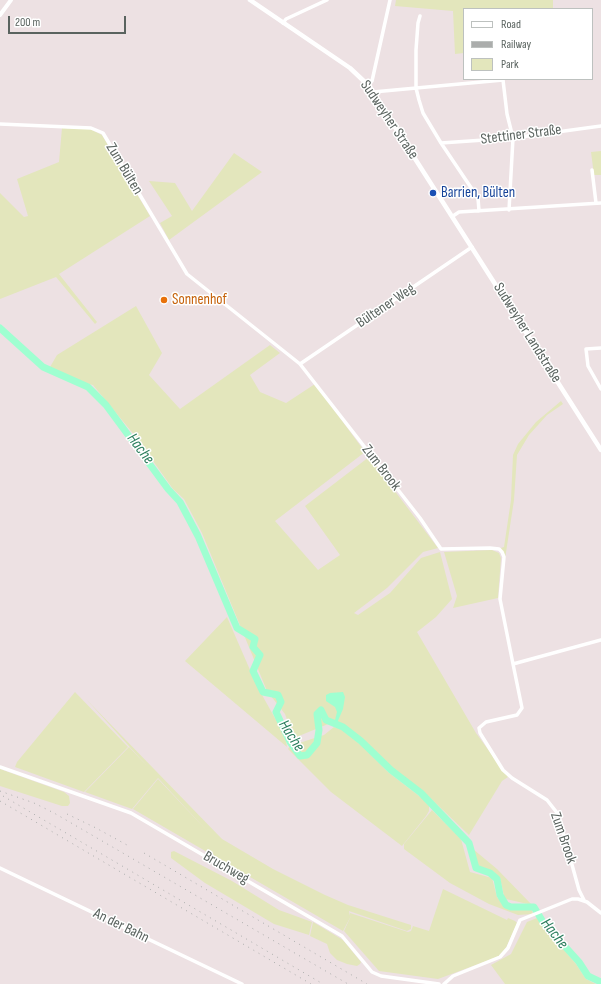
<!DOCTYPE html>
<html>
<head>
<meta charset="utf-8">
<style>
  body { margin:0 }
  #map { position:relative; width:601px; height:984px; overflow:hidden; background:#ede1e3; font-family:"Sofia Sans Condensed",sans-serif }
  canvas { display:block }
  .legend { position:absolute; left:463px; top:8px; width:130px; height:72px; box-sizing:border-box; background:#fff; border:1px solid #bdc1bf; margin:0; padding:5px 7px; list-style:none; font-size:12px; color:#5a635f }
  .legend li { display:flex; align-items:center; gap:8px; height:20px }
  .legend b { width:20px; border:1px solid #bdc1bf }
  .scale { position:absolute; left:8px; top:16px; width:118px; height:18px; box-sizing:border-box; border:2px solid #5a635f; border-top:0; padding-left:5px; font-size:12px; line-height:14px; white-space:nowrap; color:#5a635f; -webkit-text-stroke:3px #fff; paint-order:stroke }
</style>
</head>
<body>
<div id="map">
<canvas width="601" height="984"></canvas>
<ul class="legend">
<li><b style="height:5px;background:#fff"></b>Road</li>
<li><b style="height:5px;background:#abadac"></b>Railway</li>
<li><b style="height:11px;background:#e3e6bc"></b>Park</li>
</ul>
<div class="scale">200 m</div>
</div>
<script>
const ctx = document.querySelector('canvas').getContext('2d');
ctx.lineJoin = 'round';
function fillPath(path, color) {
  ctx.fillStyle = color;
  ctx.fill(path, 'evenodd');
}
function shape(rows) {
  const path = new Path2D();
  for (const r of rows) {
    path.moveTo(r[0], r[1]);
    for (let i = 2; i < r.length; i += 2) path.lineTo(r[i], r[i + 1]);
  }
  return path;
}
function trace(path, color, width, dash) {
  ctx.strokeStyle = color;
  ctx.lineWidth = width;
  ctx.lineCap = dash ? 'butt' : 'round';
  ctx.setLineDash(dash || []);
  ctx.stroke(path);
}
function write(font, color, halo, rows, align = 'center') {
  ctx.font = font + ' "Sofia Sans Condensed",sans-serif';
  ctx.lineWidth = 3;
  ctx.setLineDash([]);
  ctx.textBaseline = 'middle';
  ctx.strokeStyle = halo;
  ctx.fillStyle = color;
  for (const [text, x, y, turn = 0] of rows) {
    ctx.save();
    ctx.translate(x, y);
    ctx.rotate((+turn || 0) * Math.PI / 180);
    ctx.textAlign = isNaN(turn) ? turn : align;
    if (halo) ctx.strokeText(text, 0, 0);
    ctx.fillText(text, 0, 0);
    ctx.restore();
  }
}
fillPath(shape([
  [396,0,553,0,553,9,464,9,464,53,455,54,453,11,395,6],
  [62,128,90,129,102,135,150,216,59,274,97,322,95,324,56,277,0,299,0,193,24,217,28,216,17,179,59,162],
  [601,151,601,175,594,175,591,152],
  [234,153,262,172,169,240,160,223,172,216,149,181,175,183,192,211],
  [136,306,162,353,149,375,180,409,270,345,280,353,250,375,260,392,286,403,315,384,365,452,275,521,318,570,340,555,305,506,369,457,438,548,423,552,387,588,354,613,358,615,390,593,421,558,440,552,452,599,436,617,417,632,476,733,508,777,502,781,469,835,423,791,394,769,363,739,345,726,333,722,294,738,285,714,267,691,202,533,184,499,173,489,136,437,93,385,74,380,50,367,57,355],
  [561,401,563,404,547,415,529,435,517,455,514,500,505,559,501,548,504,547,511,500,513,455,518,444,536,422],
  [492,550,499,553,501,558,498,598,453,608,457,596,444,552],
  [227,617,257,686,285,736,287,747,185,661],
  [75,692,128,747,84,792,15,767,17,762],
  [86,699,222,839,273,869,325,895,348,905,411,925,411,929,407,931,349,911,350,916,350,913,408,932,411,931,413,926,429,931,428,943,429,931,443,889,507,920,508,918,515,921,517,923,506,948,499,956,492,959,438,979,379,971,344,931,351,916,343,931,133,809,158,779,210,834,158,778,132,809,85,792,129,747,148,767],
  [334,727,342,729,360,744,388,772,423,799,429,806,429,811,426,816,402,846,331,792,288,749,290,746,324,735],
  [0,769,64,792,69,796,70,803,68,806,62,806,0,786],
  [432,810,461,839,470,872,492,878,497,897,503,905,517,910,532,910,533,914,518,915,489,904,450,883,404,849,404,844],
  [473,849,497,869,532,905,506,899,504,896,500,878,494,872,478,866],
  [174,851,232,881,279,910,312,922,309,935,274,924,205,883,171,858,171,852],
  [537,918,576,964,586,979,596,984,505,984,491,965,511,954,527,922],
  [313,922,343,940,361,962,360,964,357,966,347,964,337,960,330,953,327,944,310,936]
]), '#e3e6bc');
fillPath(shape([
  [343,692,345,697,343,709,337,723,343,727,334,724,337,712,335,707,326,701,326,695,330,693]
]), '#9fffd1');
trace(shape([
  [0,328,43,367,88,387,106,405,168,489,180,502,198,536,237,628,255,639,253,647,260,655,253,671,263,692,278,695,281,702,276,712,290,742,300,756,307,755,317,743,319,730,317,714,321,710,326,720,343,727,361,741,391,770,421,793,469,843,476,868,490,873,497,879,500,895,506,905,511,907,534,907,543,922,579,962,588,976,601,982]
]), '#9fffd1', 7);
trace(shape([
  [420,16,418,23,416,50,416,88,419,100,423,113,441,143,478,198,479,211],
  [283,23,286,19,327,0],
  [368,85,372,81,390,0],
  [373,92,503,80,507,114,513,138,509,210],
  [0,124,91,128,103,133,187,274,300,364,420,518,441,549,490,548,499,549,502,552,504,557,500,599,513,664],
  [441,143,513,138,601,126],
  [592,170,596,203],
  [453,216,459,212,601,203],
  [601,348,586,349,588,366,601,389],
  [300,364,472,247],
  [0,767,131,813,342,936,372,972,381,976,439,984],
  [0,868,242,984],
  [584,900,579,890,558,814,547,800,512,778,503,770,480,733,479,728,486,722,517,715,522,708,513,664,601,640],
  [444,984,453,976,500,957,508,948,520,920,572,899,578,899,587,902,601,913]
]), '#fff', 3.5);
trace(shape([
  [0,15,11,0]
]), '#fff', 4);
trace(shape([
  [250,0,350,68,368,85,601,450]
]), '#fff', 4.5);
trace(shape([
  [0,791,34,803,54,813,348,984],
  [3,796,323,984],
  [0,801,311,984],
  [67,814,96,828,127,845],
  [144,853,367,984]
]), '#abadac', 1, [1, 5]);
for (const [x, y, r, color] of [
  [433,193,4,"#1a4fb4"],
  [164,300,4,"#e8710a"]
]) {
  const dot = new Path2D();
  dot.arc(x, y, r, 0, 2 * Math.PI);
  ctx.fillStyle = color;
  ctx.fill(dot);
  trace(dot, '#fff', 1.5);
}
write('15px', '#5a635f', '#fff', [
  ["Sudweyher Straße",389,120,56],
  ["Stettiner Straße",521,135,-7],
  ["Zum Bülten",124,169,59],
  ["Bültener Weg",386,306,-34],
  ["Sudweyher Landstraße",527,333,58],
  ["Zum Brook",381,468,52],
  ["Zum Brook",563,838,71],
  ["Bruchweg",226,868,30],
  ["An der Bahn",121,926,26]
]);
write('15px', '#164399', '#fff', [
  ["Barrien, Bülten",441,193]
], 'left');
write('15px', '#c56008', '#fff', [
  ["Sonnenhof",172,300]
], 'left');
write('italic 16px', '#2b7e5d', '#fff', [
  ["Hache",140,449,53],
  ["Hache",291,736,57],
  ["Hache",554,934,52]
]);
</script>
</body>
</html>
